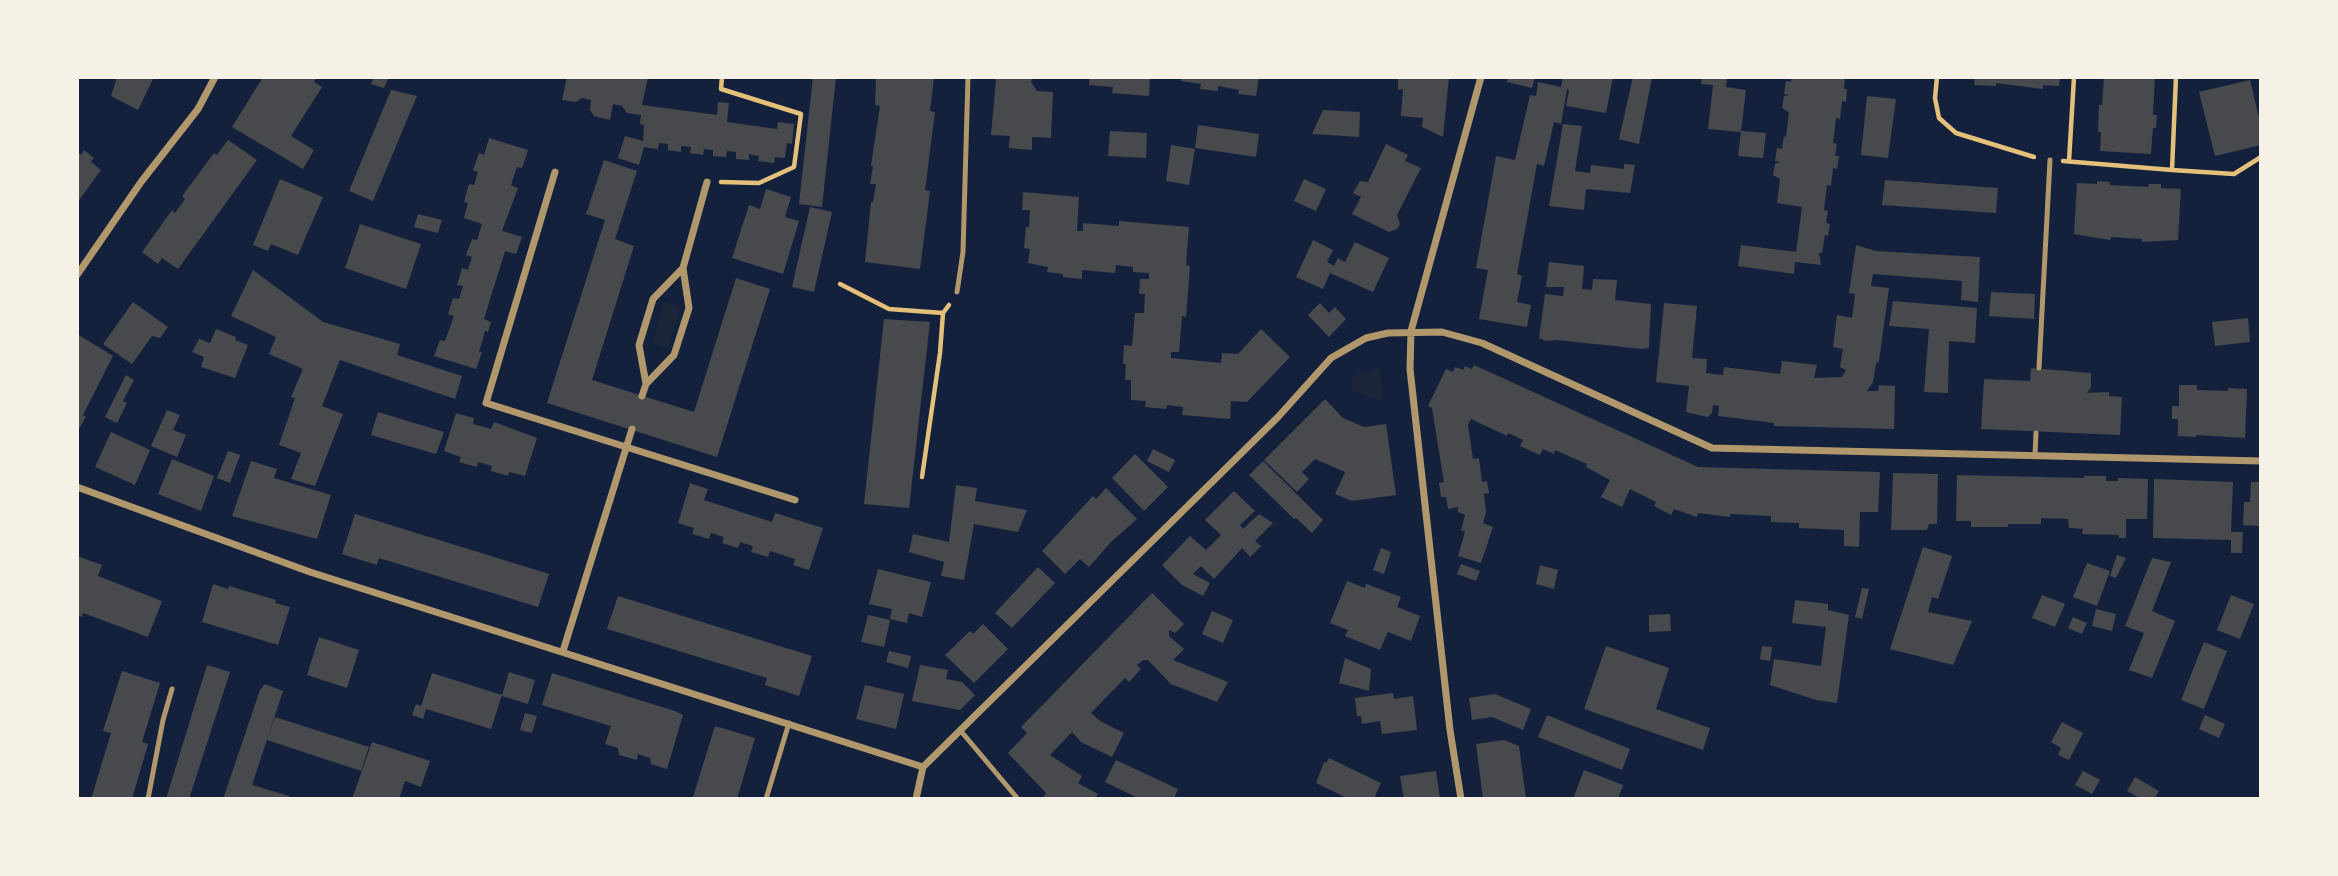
<!DOCTYPE html>
<html>
<head>
<meta charset="utf-8">
<style>
  body { margin:0 }
  #map { position:relative; width:2338px; height:876px; overflow:hidden; background:#14213d; font-family:"Nunito Sans",sans-serif }
  canvas { display:block }
  .frame { position:absolute; inset:0; border:79px solid #f6f1e7; pointer-events:none }
</style>
</head>
<body>
<div id="map">
<canvas width="2338" height="876"></canvas>
<div class="frame"></div>
</div>
<script>
const ctx = document.querySelector('canvas').getContext('2d');
ctx.lineJoin = 'round';
function fillPath(path, color) {
  ctx.fillStyle = color;
  ctx.fill(path, 'evenodd');
}
function shape(rows) {
  const path = new Path2D();
  for (const r of rows) {
    path.moveTo(r[0], r[1]);
    for (let i = 2; i < r.length; i += 2) path.lineTo(r[i], r[i + 1]);
  }
  return path;
}
function trace(path, color, width, dash) {
  ctx.strokeStyle = color;
  ctx.lineWidth = width;
  ctx.lineCap = dash ? 'butt' : 'round';
  ctx.setLineDash(dash || []);
  ctx.stroke(path);
}
fillPath(shape([
  [664,302,681,307,668,348,652,343],
  [1379,367,1383,401,1352,391,1352,377]
]), '#1d2539');
fillPath(shape([
  [117,77,154,77,138,110,111,96],
  [263,77,317,77,314,82,322,87,291,136,314,150,303,169,232,127],
  [374,77,389,77,384,88,371,84],
  [567,77,648,77,642,105,717,115,718,102,729,103,727,122,777,129,778,122,794,124,792,144,787,143,785,158,775,157,774,163,758,161,759,156,749,154,749,160,736,159,736,152,727,151,726,157,713,156,713,150,704,149,703,155,690,153,691,147,681,146,681,152,668,150,668,144,659,143,658,149,644,147,639,165,618,158,625,136,643,141,644,125,640,124,641,115,627,113,622,106,613,104,610,120,594,116,590,110,591,100,582,98,576,102,562,100],
  [813,77,836,77,822,207,799,204],
  [876,77,934,77,930,111,935,112,925,190,930,191,920,269,865,262,871,202,873,202,876,184,870,184,873,166,871,166,880,106,875,105],
  [994,77,1033,77,1031,82,1037,91,1053,92,1051,138,1032,137,1032,150,1009,148,1010,136,991,135,996,80],
  [1090,77,1150,77,1149,96,1112,93,1113,87,1089,85],
  [1181,77,1259,77,1256,96,1238,94,1239,90,1218,86,1218,91,1200,89,1201,84,1181,81],
  [1398,77,1449,77,1443,137,1422,127,1423,118,1401,116,1403,89,1398,90],
  [1508,77,1535,77,1532,88,1507,82],
  [1563,77,1613,77,1606,113,1566,106,1569,90,1567,89,1561,124,1554,122,1544,166,1537,164,1517,274,1522,276,1517,302,1531,305,1527,327,1479,319,1488,270,1476,268,1496,156,1515,160,1530,95,1536,96,1538,82,1561,87],
  [1633,77,1652,77,1639,144,1619,139],
  [1702,77,1727,77,1726,87,1746,90,1741,131,1766,133,1763,158,1738,156,1741,132,1708,129,1713,85,1701,84],
  [1792,77,1845,77,1844,89,1847,89,1846,102,1842,101,1840,119,1836,118,1833,143,1837,144,1835,156,1839,156,1837,169,1833,168,1831,186,1827,185,1824,210,1828,211,1826,223,1830,224,1828,236,1825,235,1822,253,1819,253,1821,265,1795,262,1794,274,1738,266,1741,245,1796,252,1802,207,1777,203,1780,179,1773,175,1775,164,1780,162,1775,161,1777,148,1782,149,1784,136,1786,137,1789,112,1782,108,1784,96,1789,95,1784,94,1786,81,1791,82],
  [1975,77,2060,77,2059,86,2043,85,2043,89,1996,83,1996,86,1974,85],
  [2104,77,2155,77,2153,115,2157,115,2156,128,2153,128,2151,154,2100,151,2101,132,2098,132,2099,105,2102,105],
  [2250,80,2261,126,2261,145,2215,156,2199,92],
  [391,90,417,96,373,201,349,191],
  [1867,96,1896,99,1888,158,1861,155],
  [1323,110,1360,112,1359,137,1312,134],
  [1563,124,1582,126,1575,171,1590,173,1591,165,1624,169,1624,164,1635,165,1630,193,1586,189,1584,210,1549,206],
  [1198,125,1259,134,1256,157,1195,148],
  [1110,131,1147,133,1146,158,1108,156],
  [489,138,528,150,522,168,517,167,511,185,518,188,502,231,522,237,516,254,505,251,484,319,491,322,488,332,485,331,479,352,482,352,476,369,434,356,440,340,445,341,454,316,448,314,453,298,459,299,463,286,457,285,462,268,468,270,472,257,466,255,472,239,477,240,482,224,464,218,468,203,464,202,469,184,474,185,478,172,473,170,479,153,484,155],
  [228,140,257,160,178,269,162,258,158,264,142,252,172,210,175,213,185,199,182,196,214,153,217,155],
  [1386,144,1408,155,1405,161,1421,168,1397,215,1400,224,1397,229,1389,232,1352,214,1361,197,1353,193,1360,181,1368,182],
  [1171,145,1195,149,1189,185,1166,181],
  [84,150,94,158,91,162,101,170,77,203,77,152,81,155],
  [604,160,637,171,615,239,634,246,592,380,694,412,736,278,770,289,717,457,547,403,605,220,586,214],
  [280,179,323,197,298,255,271,244,268,251,253,245],
  [1304,179,1326,189,1316,211,1294,201],
  [1885,180,1998,188,1996,213,1882,205],
  [2097,181,2110,182,2110,185,2148,187,2149,184,2161,184,2161,188,2181,189,2178,240,2142,242,2142,239,2111,237,2110,240,2074,234,2077,183,2097,184],
  [766,189,791,197,785,217,799,221,783,274,732,258,749,205,760,209],
  [1023,192,1079,197,1077,231,1083,231,1083,223,1119,226,1119,221,1189,227,1186,265,1190,266,1186,317,1182,316,1179,352,1171,352,1171,358,1221,363,1222,353,1238,354,1261,329,1290,357,1247,402,1231,401,1230,419,1182,415,1183,407,1167,405,1166,409,1145,407,1146,401,1131,400,1131,380,1125,380,1126,364,1123,364,1124,345,1132,346,1135,313,1144,313,1145,294,1139,294,1140,279,1149,279,1149,273,1133,272,1133,267,1116,265,1115,273,1082,270,1082,279,1063,277,1063,274,1047,272,1048,267,1028,263,1030,249,1024,248,1026,227,1029,227,1030,210,1022,210],
  [810,207,832,212,814,292,792,287],
  [418,214,442,220,438,233,414,227],
  [360,224,421,244,406,289,345,268],
  [1313,240,1333,250,1327,262,1334,266,1338,258,1345,262,1355,242,1389,258,1373,292,1330,273,1323,289,1296,277],
  [1856,245,1876,251,1980,257,1978,302,1961,300,1962,281,1873,274,1871,286,1889,288,1879,361,1876,364,1873,382,1867,391,1878,391,1879,385,1895,386,1894,429,1774,426,1774,423,1718,416,1719,406,1713,405,1712,413,1708,417,1703,416,1686,412,1689,386,1656,382,1664,303,1697,306,1692,358,1707,359,1706,373,1723,375,1724,367,1780,374,1782,361,1817,365,1814,378,1842,377,1846,370,1840,367,1843,349,1833,347,1837,315,1852,318,1855,294,1849,293],
  [1549,262,1584,266,1582,289,1592,290,1593,279,1617,280,1615,300,1651,304,1649,348,1642,349,1557,340,1546,341,1539,338,1545,294,1563,296,1564,287,1546,287],
  [253,270,323,322,400,344,397,355,462,376,455,399,340,360,322,406,343,414,315,486,291,479,301,453,279,445,295,398,291,397,303,369,269,354,276,337,231,316],
  [1991,292,2035,294,2034,319,1989,316],
  [1893,301,1977,308,1975,343,1949,341,1948,393,1924,392,1929,329,1889,326],
  [133,302,168,327,160,338,152,336,132,364,103,344],
  [1320,303,1329,313,1335,307,1346,319,1329,337,1308,315],
  [2248,318,2250,342,2215,346,2212,322],
  [884,319,930,322,909,508,864,504],
  [216,329,236,337,235,340,248,345,235,378,201,367,204,357,192,352,199,339,210,343],
  [77,334,113,356,83,415,86,417,77,432],
  [1474,365,1698,467,1880,472,1878,512,1860,512,1859,547,1844,546,1844,530,1799,528,1799,523,1771,522,1771,516,1730,514,1730,517,1698,513,1697,517,1674,509,1671,515,1654,506,1656,502,1630,489,1622,507,1601,497,1610,480,1586,467,1587,464,1555,450,1554,454,1543,449,1540,455,1520,446,1523,440,1508,433,1507,436,1471,419,1468,425,1473,459,1479,458,1482,482,1487,481,1489,493,1484,494,1486,512,1483,523,1493,527,1481,563,1458,556,1465,532,1461,530,1465,515,1458,512,1458,507,1448,509,1446,497,1441,497,1439,483,1444,482,1441,464,1432,408,1428,406,1446,369,1453,372,1455,367,1463,370,1465,366,1472,369],
  [2031,368,2091,373,2091,387,2087,393,2109,392,2109,396,2122,397,2120,435,1981,429,1984,379,2030,381],
  [126,375,134,380,123,401,127,403,117,423,105,417],
  [2179,385,2197,385,2197,390,2228,391,2228,388,2247,389,2245,438,2196,435,2196,437,2178,436,2178,419,2172,419,2172,406,2179,406],
  [1325,399,1343,418,1364,427,1386,424,1396,495,1352,501,1335,494,1345,472,1315,459,1302,472,1309,479,1297,492,1264,460],
  [167,410,180,415,173,430,186,435,177,457,151,446],
  [378,412,444,432,436,454,371,435],
  [456,413,474,418,473,424,491,429,494,422,537,438,525,476,509,472,508,476,491,471,492,466,478,462,477,467,459,462,461,457,444,451],
  [111,432,150,450,135,485,95,467],
  [1153,449,1175,460,1169,472,1147,461],
  [228,451,240,455,230,483,217,478],
  [1135,454,1168,487,1144,511,1112,478],
  [172,459,214,476,201,511,158,494],
  [251,461,277,469,274,478,331,495,317,539,232,516],
  [1263,461,1323,520,1312,533,1296,518,1294,519,1249,475],
  [1893,473,1938,474,1937,524,1929,524,1927,530,1891,530],
  [1957,475,2084,478,2084,476,2106,476,2106,481,2118,481,2118,478,2148,479,2147,519,2126,519,2126,538,2119,538,2119,535,2082,534,2083,529,2069,528,2068,519,2041,518,2041,524,2008,524,2008,527,1971,527,1971,521,1956,521],
  [2154,479,2233,482,2231,532,2243,532,2242,553,2231,553,2231,540,2153,538],
  [2251,482,2261,482,2261,526,2243,525,2244,502,2250,502],
  [690,483,708,489,704,500,772,522,775,513,823,528,809,570,793,565,795,559,770,551,768,557,751,552,753,546,740,542,738,548,722,543,724,537,711,533,709,539,692,534,694,528,678,523],
  [956,485,977,488,975,501,1027,510,1018,532,974,524,964,580,941,576,944,562,909,552,913,534,949,542],
  [1106,488,1137,519,1111,542,1089,567,1080,559,1065,574,1042,551,1093,496,1096,499],
  [1234,491,1255,511,1240,525,1243,529,1259,514,1273,523,1255,541,1261,546,1250,557,1242,548,1214,579,1201,566,1193,574,1210,583,1203,596,1182,585,1162,565,1190,536,1206,550,1221,535,1205,520],
  [355,514,549,574,538,607,379,558,377,565,342,554],
  [1923,547,1952,556,1938,599,1932,597,1928,612,1972,621,1953,665,1890,649],
  [1381,548,1391,552,1384,574,1373,570],
  [2117,555,2126,558,2116,578,2110,576],
  [77,556,102,565,98,576,162,601,148,637,83,613,82,617,77,615],
  [2152,558,2171,562,2152,611,2175,621,2152,678,2129,670,2144,633,2125,626],
  [2087,563,2110,571,2097,606,2073,597],
  [1461,564,1480,571,1476,581,1457,574],
  [1540,565,1558,570,1554,589,1536,584],
  [1038,567,1055,583,1012,628,995,613],
  [878,569,931,582,922,617,909,613,907,623,890,619,892,609,869,604],
  [1347,581,1365,588,1366,584,1401,597,1397,607,1420,616,1411,641,1388,632,1380,650,1345,636,1348,630,1330,623],
  [213,584,228,589,229,586,276,600,275,603,290,607,278,645,202,622],
  [1862,588,1869,589,1862,619,1855,617],
  [1152,593,1184,624,1175,633,1169,630,1169,636,1184,649,1173,660,1228,682,1217,702,1171,684,1148,660,1143,660,1137,665,1141,669,1129,682,1125,678,1091,713,1100,721,1124,733,1112,757,1081,742,1072,732,1050,755,1082,776,1078,783,1098,794,1095,799,1042,799,1046,793,1008,753,1027,733,1021,727],
  [2042,595,2065,604,2055,627,2032,618],
  [2231,595,2254,604,2240,639,2217,630],
  [618,596,812,656,799,696,765,685,767,678,607,629],
  [1795,600,1828,604,1828,610,1849,615,1837,703,1816,700,1770,685,1774,659,1821,666,1826,627,1792,623],
  [2096,609,2116,614,2112,631,2092,626],
  [1212,611,1233,620,1223,643,1202,634],
  [1670,614,1671,631,1649,632,1649,615],
  [868,615,890,620,884,647,861,642],
  [2073,617,2087,623,2082,634,2068,628],
  [983,624,1008,649,974,683,945,655,970,631,973,634],
  [319,637,359,650,347,688,307,675],
  [2204,642,2227,651,2204,709,2181,700],
  [1606,646,1669,668,1656,709,1710,728,1703,750,1584,709],
  [1762,646,1772,647,1770,661,1760,659],
  [889,651,911,656,908,668,886,662],
  [1345,658,1371,669,1369,691,1339,683],
  [207,665,230,672,189,799,166,799],
  [920,665,948,670,946,679,962,682,975,695,960,710,912,701],
  [122,671,160,683,142,742,148,744,132,799,91,799,111,733,103,731],
  [509,672,535,680,528,704,502,696],
  [432,673,502,695,491,729,426,709,423,719,412,715,416,704,421,706],
  [552,673,675,711,683,715,667,769,651,764,650,758,638,754,637,760,619,755,618,748,605,744,611,726,542,705],
  [265,684,283,691,252,785,289,796,288,799,223,799,260,690],
  [865,685,904,694,896,729,856,719],
  [1393,693,1394,699,1413,696,1417,730,1382,734,1380,721,1362,724,1361,716,1357,716,1355,698],
  [1495,694,1531,709,1523,730,1492,717,1472,720,1469,698],
  [525,713,537,716,532,733,520,730],
  [1547,715,1630,749,1622,770,1538,737],
  [2205,715,2225,724,2219,738,2199,729],
  [275,717,369,747,361,771,267,740],
  [2062,722,2083,733,2069,760,2058,755,2061,748,2051,742],
  [715,726,755,738,737,799,693,797],
  [1504,740,1519,746,1526,799,1483,799,1476,744],
  [372,742,430,761,421,787,405,781,399,799,352,799],
  [1329,758,1381,783,1375,796,1381,799,1349,799,1316,783,1324,762,1326,763],
  [1116,760,1178,789,1174,799,1140,799,1105,782],
  [1584,770,1623,785,1618,799,1573,799],
  [1436,771,1440,799,1404,799,1400,776],
  [2083,771,2100,780,2092,794,2075,785],
  [2135,777,2159,791,2154,799,2141,799,2127,791]
]), '#48494c');
trace(shape([
  [1937,77,1935,98,1939,118,1956,133,2034,157],
  [2063,161,2172,170,2176,77],
  [2069,161,2074,77],
  [2172,170,2234,174,2261,157],
  [721,182,759,183,794,167,801,114,721,89,722,77],
  [840,284,889,309,943,313],
  [922,477,940,353,943,313,949,305]
]), '#e5c07b', 4.5);
trace(shape([
  [957,292,963,252,968,77],
  [2039,368,2050,160],
  [2035,455,2036,433],
  [960,730,1018,799],
  [148,799,163,720,172,689],
  [766,799,789,723]
]), '#b1986c', 5);
trace(shape([
  [555,172,486,403,795,500],
  [77,275,141,182,198,109,215,77],
  [646,384,639,345,653,299,683,268],
  [642,396,646,384,674,355,689,308,683,268,707,182],
  [77,487,310,572,923,767],
  [563,651,632,429],
  [916,799,923,767,1278,417,1331,358,1366,338,1388,333,1442,332,1482,343,1712,448,2261,461],
  [1461,799,1450,730,1410,369,1411,331,1481,77]
]), '#b1986c', 7);
</script>
</body>
</html>
